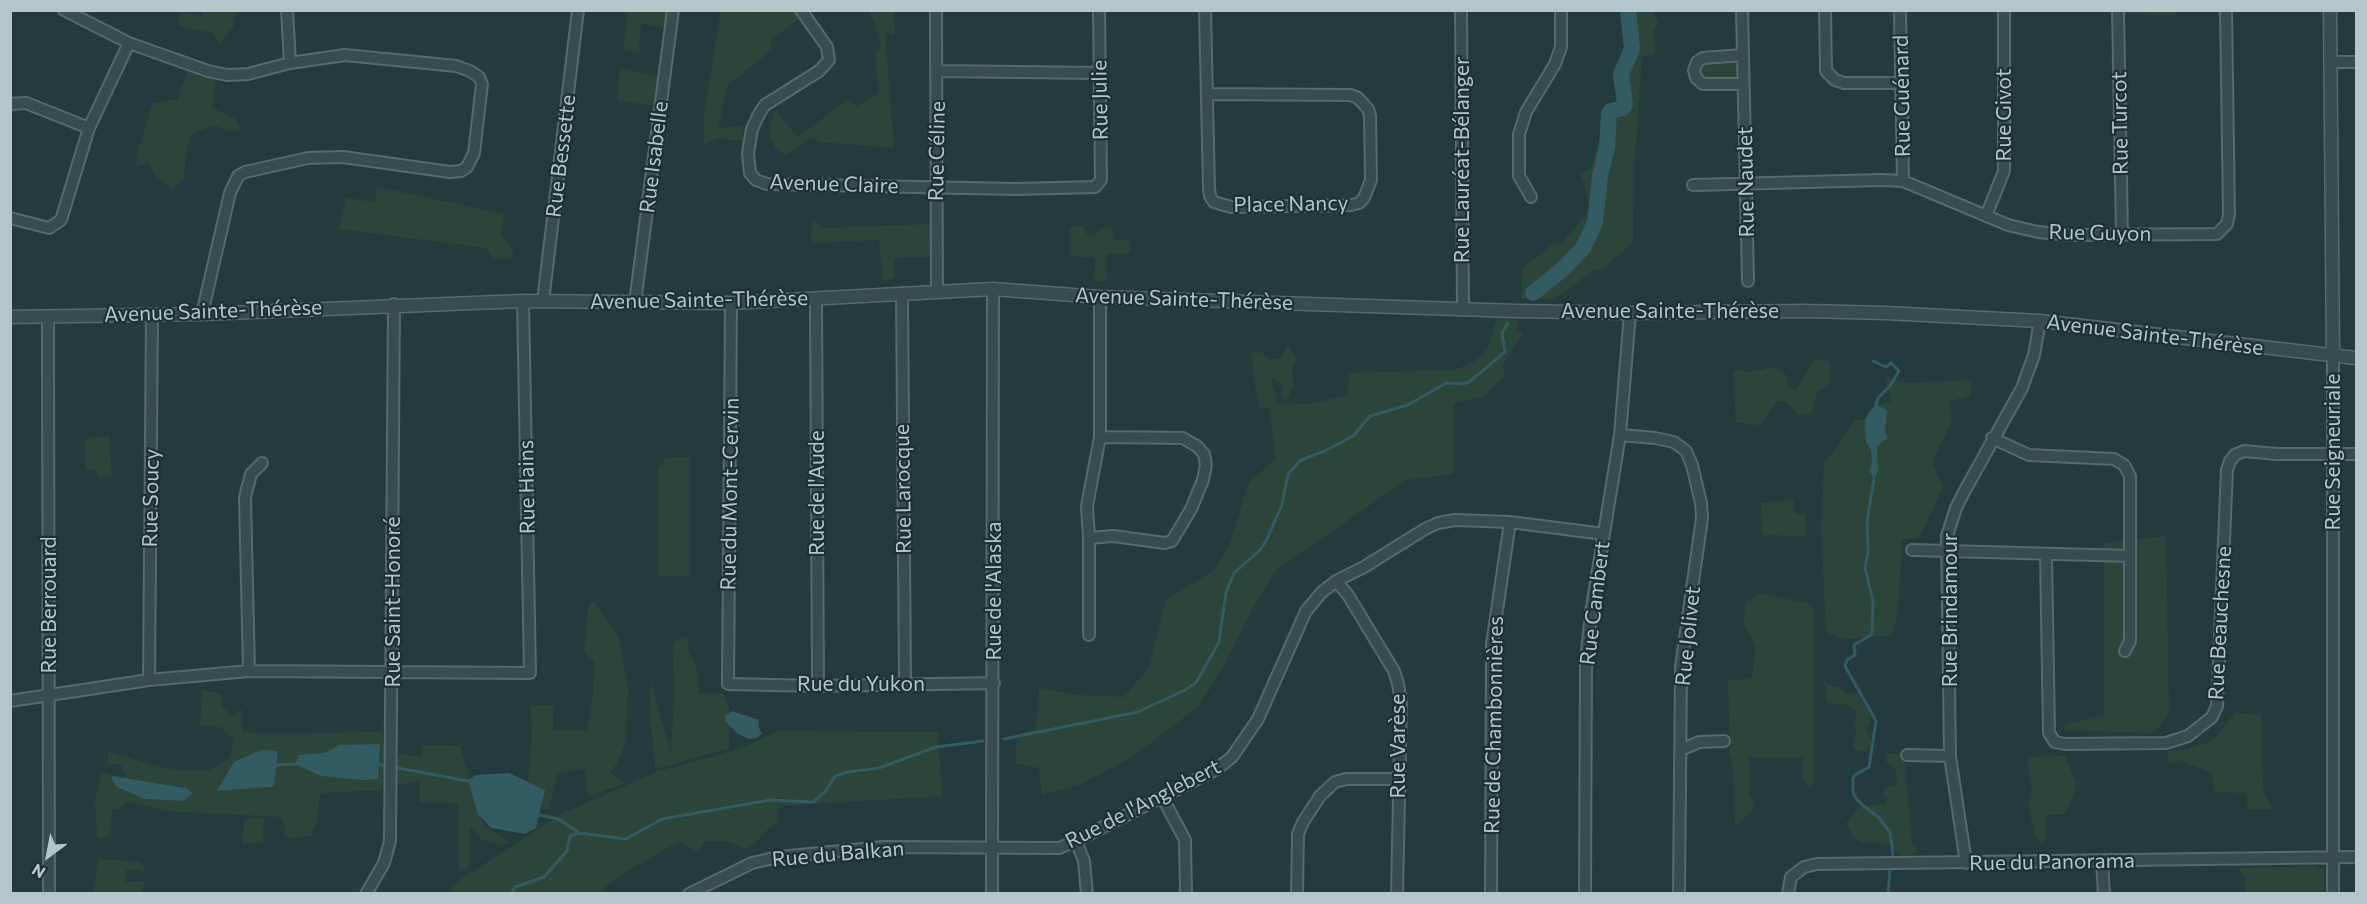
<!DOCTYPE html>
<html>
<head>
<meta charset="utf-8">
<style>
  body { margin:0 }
  #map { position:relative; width:2367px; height:904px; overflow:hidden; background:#243b3e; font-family:Commissioner,sans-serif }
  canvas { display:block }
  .frame { position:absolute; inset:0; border:12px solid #b4c6c9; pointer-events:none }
  .north { position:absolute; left:18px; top:826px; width:60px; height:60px; -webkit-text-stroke:4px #1d3033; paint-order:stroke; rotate:212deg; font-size:16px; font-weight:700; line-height:24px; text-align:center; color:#b4c6c9 }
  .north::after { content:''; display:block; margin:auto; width:21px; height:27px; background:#b4c6c9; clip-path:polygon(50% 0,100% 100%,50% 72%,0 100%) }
</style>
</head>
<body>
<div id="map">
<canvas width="2367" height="904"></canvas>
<div class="frame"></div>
<div class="north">N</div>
</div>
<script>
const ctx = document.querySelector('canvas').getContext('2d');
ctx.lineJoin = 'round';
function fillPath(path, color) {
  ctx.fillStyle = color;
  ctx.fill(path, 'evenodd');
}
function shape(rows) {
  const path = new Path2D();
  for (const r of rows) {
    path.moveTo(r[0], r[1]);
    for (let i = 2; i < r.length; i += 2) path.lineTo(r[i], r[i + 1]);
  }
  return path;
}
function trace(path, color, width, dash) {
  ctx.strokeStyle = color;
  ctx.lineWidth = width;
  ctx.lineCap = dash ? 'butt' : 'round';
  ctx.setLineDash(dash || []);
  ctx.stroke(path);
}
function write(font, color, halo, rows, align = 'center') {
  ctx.font = font + ' Commissioner,sans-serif';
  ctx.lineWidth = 4.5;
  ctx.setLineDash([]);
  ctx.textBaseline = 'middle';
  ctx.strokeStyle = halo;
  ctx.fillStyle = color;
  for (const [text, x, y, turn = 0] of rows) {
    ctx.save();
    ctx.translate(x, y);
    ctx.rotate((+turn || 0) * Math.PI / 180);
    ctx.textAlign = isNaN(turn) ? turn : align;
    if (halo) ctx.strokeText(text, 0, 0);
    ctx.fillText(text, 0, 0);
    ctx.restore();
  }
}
fillPath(shape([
  [645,10,667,11,664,27,641,23,639,52,623,49,628,15,624,11],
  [721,10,755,11,757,14,761,11,794,11,799,19,770,40,773,49,728,85,718,128,742,126,743,141,718,138,704,144,704,114],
  [204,11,237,11,233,27,220,44,212,33,178,25,181,12,201,16],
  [869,11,894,11,895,36,885,33,894,148,820,142,811,137,786,155,776,149,769,133,774,110,798,136,847,101,858,106,879,93,875,55,881,46,875,23],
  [1625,11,1653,11,1653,14,1658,22,1654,31,1655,53,1642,57,1634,168,1633,242,1611,261,1606,269,1595,270,1553,299,1522,299,1522,269,1550,246,1562,243,1591,208,1580,173,1591,169,1606,114,1621,97,1616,73,1626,42],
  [2126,11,2176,11,2176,15,2126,14],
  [1743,55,1743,84,1703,84,1697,62],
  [620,68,660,77,654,106,617,100],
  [187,71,216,81,212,108,234,118,241,129,231,131,215,126,200,130,191,136,186,152,184,178,173,189,157,178,148,162,136,167,138,151,153,103,178,99],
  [377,187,504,214,501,235,513,249,512,258,492,259,487,248,339,229,346,198,375,202],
  [812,219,823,228,931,224,931,257,894,258,894,278,883,280,879,240,811,243],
  [1083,226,1088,236,1094,235,1101,228,1112,227,1113,240,1130,240,1130,253,1106,254,1107,281,1094,281,1095,258,1070,256,1069,228],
  [1498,315,1519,317,1516,330,1524,332,1503,365,1505,376,1484,396,1454,403,1453,474,1406,480,1275,571,1253,608,1223,668,1199,706,1135,755,1082,784,1042,795,1039,768,1015,763,1017,735,1036,729,1039,688,1077,695,1124,697,1149,667,1166,600,1213,571,1228,549,1249,482,1276,459,1269,407,1260,408,1253,377,1252,353,1261,352,1270,359,1281,359,1288,343,1297,360,1292,367,1293,386,1286,401,1281,397,1282,385,1273,377,1271,385,1277,398,1274,403,1311,404,1348,395,1349,373,1454,370,1472,363,1487,350],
  [1816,359,1829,361,1831,379,1827,387,1817,391,1812,413,1799,416,1785,401,1778,401,1760,425,1747,424,1743,422,1736,423,1733,370,1752,372,1771,367,1785,373,1789,387,1795,391],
  [1885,378,1905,383,1973,380,1970,395,1949,402,1952,421,1932,461,1943,487,1920,537,1902,540,1898,611,1892,635,1845,639,1826,632,1821,528,1824,464,1855,420,1865,420,1869,412,1876,405,1892,401],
  [109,436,112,477,98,476,95,468,85,471,85,439],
  [690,457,690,576,659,576,658,469,666,458],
  [1793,500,1796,514,1806,513,1805,536,1762,535,1761,503],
  [2166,536,2169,714,2154,733,2064,730,2065,725,2104,714,2104,543],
  [1762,593,1813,605,1814,779,1811,788,1803,781,1803,757,1749,757,1749,796,1755,802,1753,810,1735,826,1732,757,1730,757,1728,680,1752,679,1756,646,1744,624,1745,602],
  [589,601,595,603,618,635,628,687,626,743,616,765,610,772,625,783,588,797,585,768,557,774,549,809,543,809,528,780,532,739,531,706,553,705,553,730,587,731,593,694,594,662,584,652],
  [683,637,688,639,689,651,698,672,699,694,723,694,729,708,729,748,655,769,650,712,651,682,671,754,674,696,673,654,675,642],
  [1824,678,1827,685,1840,687,1846,694,1857,693,1871,717,1869,725,1865,728,1872,743,1868,751,1855,751,1852,745,1856,731,1854,721,1857,712,1848,705,1827,703],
  [202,690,222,694,222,706,233,717,242,709,242,731,259,734,382,732,384,752,382,790,320,793,317,820,311,836,284,838,285,827,281,817,168,811,126,801,119,809,112,809,110,835,99,839,97,837,95,800,101,774,107,772,113,776,111,779,145,799,183,801,186,788,127,779,120,764,107,765,108,752,159,767,188,771,209,770,229,758,234,739,220,727,200,725],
  [278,751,274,784,271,787,217,791],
  [2235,713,2261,715,2263,789,2273,810,2248,809,2246,793,2215,792,2211,773,2179,760,2168,763,2168,751,2189,749,2212,741],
  [778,731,938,732,942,796,779,806,776,824,769,828,754,845,745,849,728,841,706,841,698,852,679,841,626,872,598,893,451,893,452,885,559,815,656,772,742,748],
  [423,745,460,746,484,826,511,843,501,845,481,839,470,826,469,868,459,872,458,803,420,802,420,781,397,785,398,754,421,757],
  [1904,753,1912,845,1915,845,1917,850,1913,854,1899,855,1891,845,1878,842,1860,842,1854,838,1846,823,1860,806,1885,804,1888,799,1883,795,1884,787,1896,787,1897,774,1894,767,1886,762,1887,754],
  [2065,756,2076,782,2073,797,2064,814,2046,815,2045,840,2042,843,2036,837,2028,807,2032,792,2027,757],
  [245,819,264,819,263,842,242,844],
  [98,859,141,862,146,871,127,869,125,882,145,881,141,893,94,893],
  [2311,866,2324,869,2324,893,2245,893,2245,878,2239,868]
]), '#2b453a');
fillPath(shape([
  [1876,405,1887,410,1885,433,1888,437,1877,447,1878,471,1874,479,1869,470,1872,462,1871,450,1866,442,1865,420,1869,412],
  [732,711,759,720,758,726,762,734,757,738,749,739,737,733,725,721,725,716],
  [380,744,378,779,363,780,321,776,295,764,299,755,325,753,339,745],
  [261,750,278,751,274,785,271,787,217,791,234,762],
  [509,773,545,790,536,828,525,834,491,828,478,814,468,781,475,775],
  [113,776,186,788,193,793,183,801,145,799,117,787,111,778]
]), '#335b62');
trace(shape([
  [1873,361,1886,367,1891,363,1899,371,1890,386,1878,398,1876,405],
  [1874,479,1867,521,1868,551,1865,568,1873,602,1872,631,1871,635,1854,645,1855,655,1847,660,1845,666,1876,721,1869,767,1855,775,1853,779,1853,793,1858,801,1879,818,1890,832,1893,855],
  [1004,739,1138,712,1185,690,1196,683,1219,642,1226,592,1234,573,1260,550,1266,541,1282,505,1288,474,1301,460,1327,450,1353,436,1370,416,1408,405,1446,383,1462,384,1469,382,1505,352,1502,333,1508,323],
  [380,764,383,766],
  [276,765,295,764],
  [398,768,468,781],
  [539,815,558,819,578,832],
  [511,894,515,887,544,877,567,851,570,836,579,833,626,839,662,819,770,800,813,802,825,792,835,776,848,772,879,768,936,747,983,741],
  [1888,894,1890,868]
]), '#335b62', 3);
trace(shape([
  [1533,293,1564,268,1583,248,1595,223,1600,176,1607,147,1609,113,1611,111,1623,108,1625,104,1621,74,1632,49,1628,10]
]), '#335b62', 16);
const minor = shape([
  [64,10,129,43,208,71,227,75,248,74,290,63,345,55,456,66,470,71,479,77,482,84,474,153,467,167,461,171,450,172,343,157,308,158,245,172,238,176,230,193,202,314],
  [287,10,290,63],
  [801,10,827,47,829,60,819,71,765,105,760,112,752,129,748,153,750,173,756,180,767,184,1016,189,1095,187,1101,180,1099,10],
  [936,10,937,292],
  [1205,10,1209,189,1210,196,1214,202,1231,207,1351,205,1359,203,1364,198,1371,180,1370,116,1368,109,1358,98,1351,95,1208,94],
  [1461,10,1463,309],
  [1742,10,1748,281],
  [1825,10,1826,71,1835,80,1844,83,1903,83],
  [1900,10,1903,181],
  [2118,10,2122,235],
  [1743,55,1703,58,1697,62,1694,70,1696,78,1703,84,1743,84],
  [2331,62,2356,62],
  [938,71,1100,73],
  [10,104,26,103,89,128],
  [1693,185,1882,180,1903,181,2008,225,2038,232,2070,235,2217,234,2227,224,2229,214,2226,10],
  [1531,197,1519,176,1519,134,1526,112,1555,64,1561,47,1561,10],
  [1986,216,2004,171,2004,10],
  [10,218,49,228,61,220,89,128,129,43],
  [902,293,905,684],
  [816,299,818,686],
  [543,301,578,10],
  [635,303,673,10],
  [731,303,728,684,818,686,994,683],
  [48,316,49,894],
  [2333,356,2333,894],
  [1620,435,1655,438,1674,442,1686,451,1692,465,1701,503,1702,518,1681,667,1679,894],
  [1992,438,2029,455,2114,459,2124,465,2130,476,2130,641,2125,651],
  [1089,538,1113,536,1165,543,1172,541,1191,509,1203,480,1206,465,1204,454,1198,447,1183,438,1100,437],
  [1912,550,2130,556],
  [2046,555,2049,733,2055,742,2065,744,2166,743,2188,736,2212,717,2217,706,2227,470,2230,461,2235,455,2244,451,2277,454,2356,454],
  [1336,581,1348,595,1394,671,1398,684,1401,702,1397,894],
  [1089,635,1089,538,1087,506,1100,437,1100,297],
  [249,671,245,497,251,474,262,463],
  [149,680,152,315],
  [10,701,149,680,249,671,530,673,523,301],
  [1681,750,1699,742,1724,741],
  [1907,755,1950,756],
  [1162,797,1185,840,1186,894],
  [1076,841,1084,861,1087,894],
  [2102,861,2104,894],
  [1966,863,1950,756,1947,536,1956,508,1964,492,2022,388,2034,355,2040,321],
  [366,894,384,863,390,841,394,304],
  [689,894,752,863,778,857,883,847,1059,848,1076,841,1217,769,1232,757,1258,719,1306,611,1321,593,1336,581,1364,567,1425,529,1438,523,1455,520,1510,522,1604,534],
  [992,894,993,289],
  [1297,894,1298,834,1303,822,1320,796,1335,782,1346,779,1399,779],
  [1491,894,1492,644,1510,522],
  [1585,894,1586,661,1591,613,1620,435,1630,313],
  [1788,894,1791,877,1804,867,1817,864,2356,857]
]);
const tertiary = shape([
  [2330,10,2333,356],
  [10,317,202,314,523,301,731,303,993,289,1100,297,1516,311,1630,313,1805,311,1886,313,2040,321,2356,358]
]);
trace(minor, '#56696c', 14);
trace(tertiary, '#56696c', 15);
trace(minor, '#384b4e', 10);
trace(tertiary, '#384b4e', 12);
write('21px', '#b4c6c9', '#1d3033', [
  ["Rue Guénard",1902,96,-91],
  ["Rue Julie",1100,100,-91],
  ["Rue Givot",2004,115,-90],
  ["Rue Turcot",2120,123,-91],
  ["Rue Céline",937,151,-89],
  ["Rue Bessette",561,156,-83],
  ["Rue Isabelle",654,157,-83],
  ["Rue Lauréat-Bélanger",1462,160,-90],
  ["Rue Naudet",1746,182,-91],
  ["Avenue Claire",834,184,2],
  ["Place Nancy",1291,204,-1],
  ["Rue Guyon",2100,233,1],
  ["Avenue Sainte-Thérèse",1184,299,2],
  ["Avenue Sainte-Thérèse",699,300,-1],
  ["Avenue Sainte-Thérèse",213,311,-2],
  ["Avenue Sainte-Thérèse",1670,311],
  ["Avenue Sainte-Thérèse",2155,335,7],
  ["Rue Seigneuriale",2333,452,-90],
  ["Rue Hains",527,487,-91],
  ["Rue Larocque",903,489,-91],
  ["Rue de l'Aude",817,493,-90],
  ["Rue du Mont-Cervin",730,494,-89],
  ["Rue Soucy",151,498,-89],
  ["Rue de l'Alaska",994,591,-90],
  ["Rue Saint-Honoré",393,602,-90],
  ["Rue Cambert",1595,603,-83],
  ["Rue Berrouard",49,605,-90],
  ["Rue Brindamour",1950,610,-90],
  ["Rue Beauchesne",2220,623,-87],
  ["Rue Jolivet",1688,636,-84],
  ["Rue du Yukon",861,684],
  ["Rue de Chambonnières",1494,725,-89],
  ["Rue Varèse",1398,746,-90],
  ["Rue de l'Anglebert",1143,804,-27],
  ["Rue du Balkan",838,854,-5],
  ["Rue du Panorama",2052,862,-1]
]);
</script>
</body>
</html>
